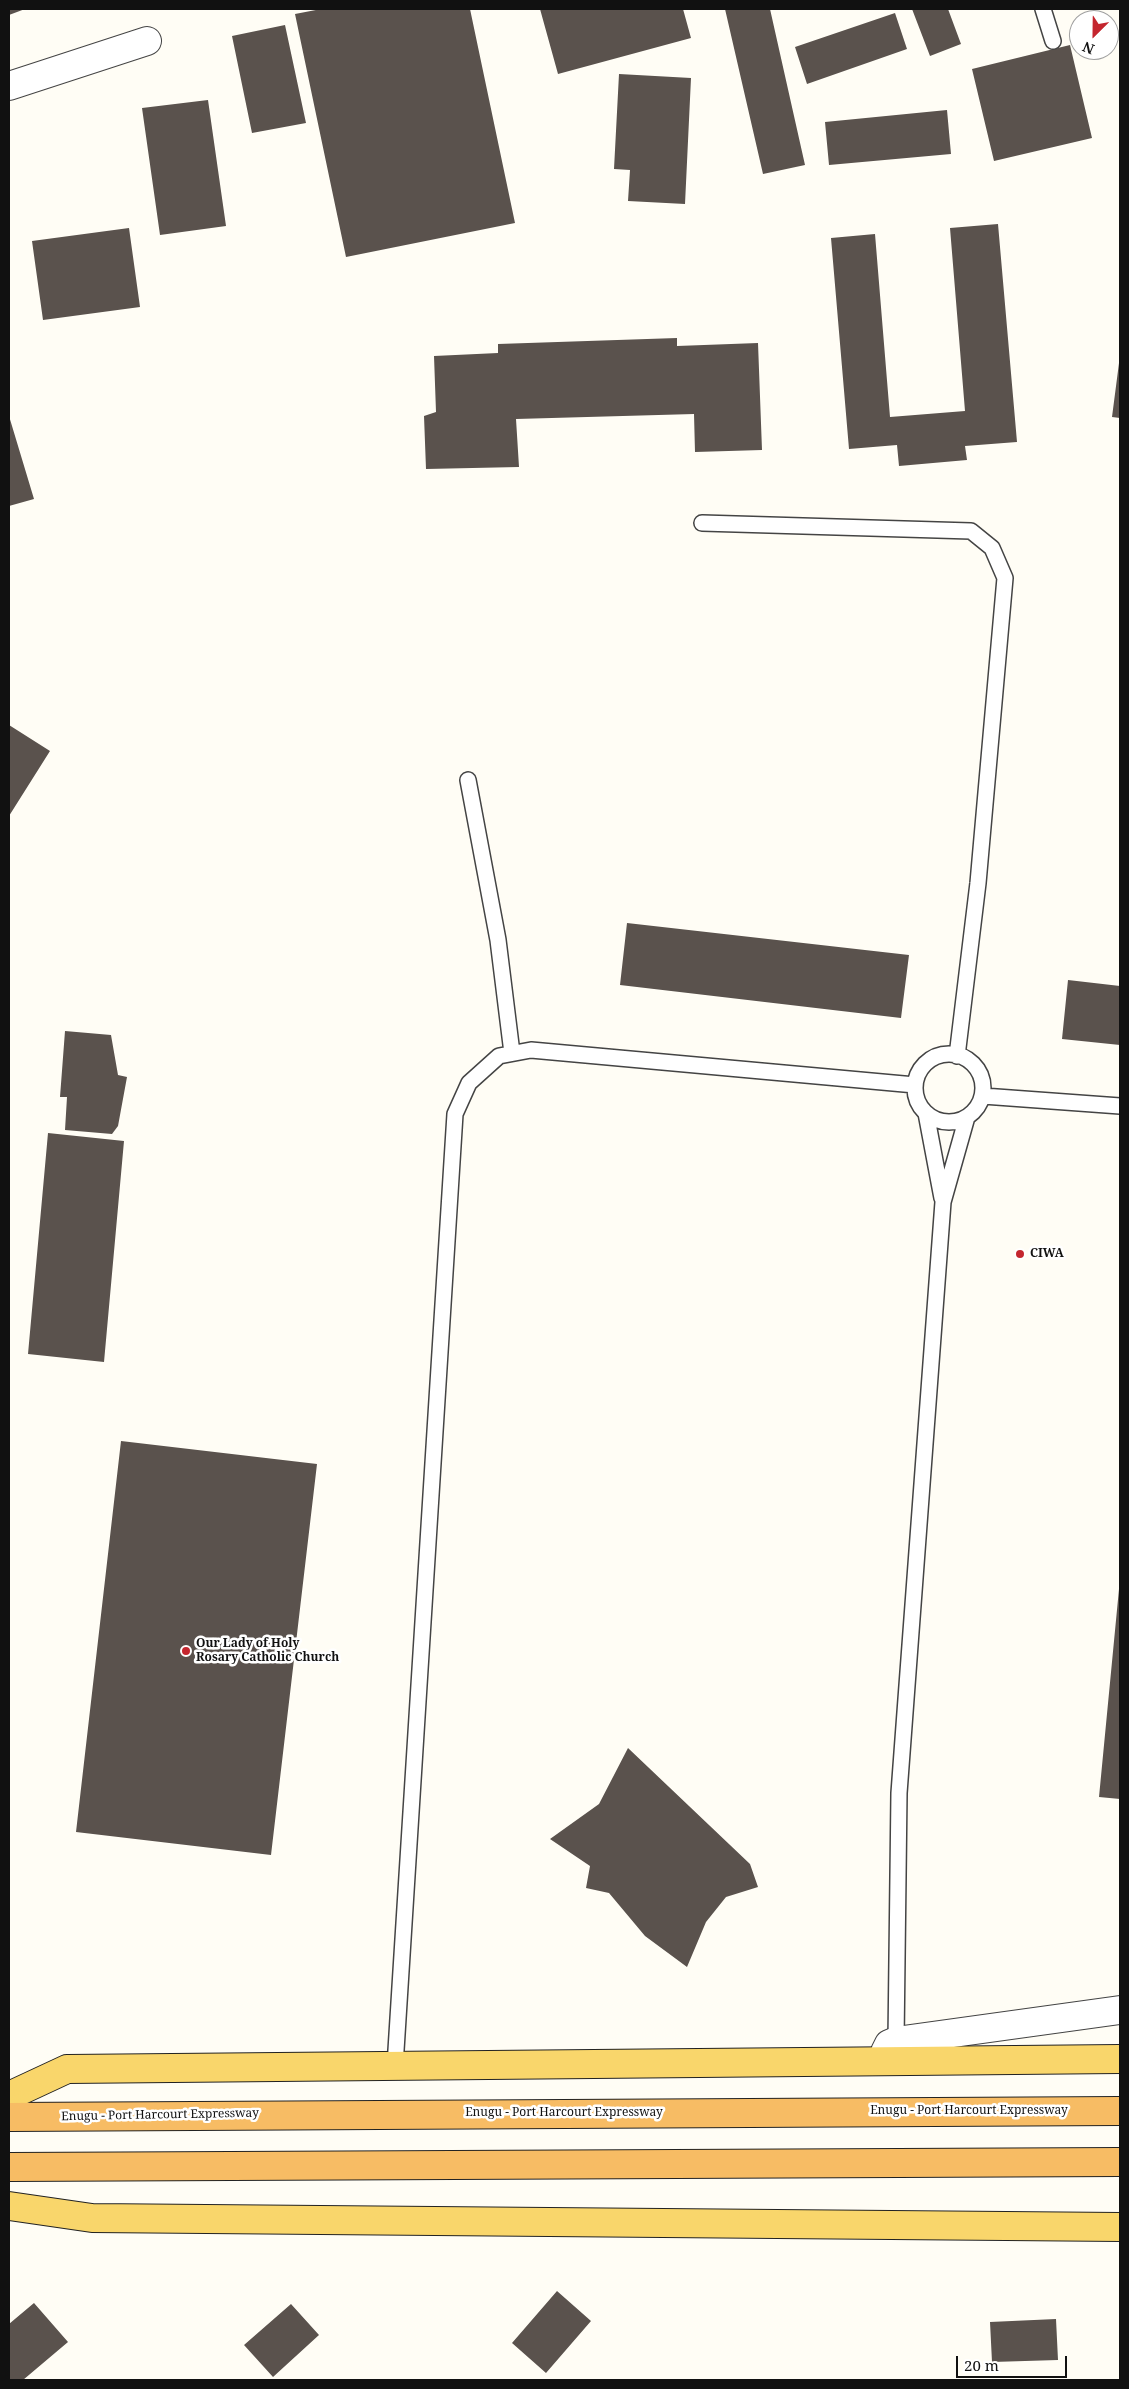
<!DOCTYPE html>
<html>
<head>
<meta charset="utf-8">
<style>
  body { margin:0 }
  #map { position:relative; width:1129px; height:2389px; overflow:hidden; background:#fffdf5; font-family:"Noto Serif",serif }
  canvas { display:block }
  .frame { position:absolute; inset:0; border:10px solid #111; pointer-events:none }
  .north { position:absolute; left:1069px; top:10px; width:50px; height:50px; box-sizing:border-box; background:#fff; border:1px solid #a0a0a0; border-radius:50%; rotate:203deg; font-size:14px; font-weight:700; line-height:20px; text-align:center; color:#111 }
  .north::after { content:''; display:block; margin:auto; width:18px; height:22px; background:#c4262e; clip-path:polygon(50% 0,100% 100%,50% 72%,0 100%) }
  .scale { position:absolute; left:956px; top:2356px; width:111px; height:22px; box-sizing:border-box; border:2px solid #111; border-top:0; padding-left:6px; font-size:15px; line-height:18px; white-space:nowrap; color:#111; -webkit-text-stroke:4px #fff; paint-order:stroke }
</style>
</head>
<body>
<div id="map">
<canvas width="1129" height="2389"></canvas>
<div class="frame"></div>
<div class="north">N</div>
<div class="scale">20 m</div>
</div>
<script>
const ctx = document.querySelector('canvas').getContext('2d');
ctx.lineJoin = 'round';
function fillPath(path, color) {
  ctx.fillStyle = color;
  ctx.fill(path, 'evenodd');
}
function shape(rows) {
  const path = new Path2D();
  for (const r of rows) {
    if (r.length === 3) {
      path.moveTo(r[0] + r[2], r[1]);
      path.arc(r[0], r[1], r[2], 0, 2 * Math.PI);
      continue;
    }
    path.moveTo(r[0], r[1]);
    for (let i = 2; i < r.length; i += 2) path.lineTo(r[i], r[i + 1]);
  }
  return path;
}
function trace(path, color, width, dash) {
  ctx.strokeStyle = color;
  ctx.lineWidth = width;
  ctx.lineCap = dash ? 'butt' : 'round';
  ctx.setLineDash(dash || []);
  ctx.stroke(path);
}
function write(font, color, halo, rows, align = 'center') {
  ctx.font = font + ' "Noto Serif",serif';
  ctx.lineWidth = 5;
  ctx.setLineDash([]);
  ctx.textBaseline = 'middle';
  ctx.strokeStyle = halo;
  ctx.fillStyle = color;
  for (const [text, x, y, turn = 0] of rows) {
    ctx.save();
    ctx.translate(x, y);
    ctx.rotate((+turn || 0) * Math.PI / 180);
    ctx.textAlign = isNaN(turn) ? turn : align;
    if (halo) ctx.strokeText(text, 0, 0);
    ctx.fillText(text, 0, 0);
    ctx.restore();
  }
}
fillPath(shape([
  [9,9,25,9,9,15],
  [321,9,470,9,515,223,346,257,295,14],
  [540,9,683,9,691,38,558,74],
  [725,9,770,9,805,165,763,174],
  [912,9,948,9,961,44,930,56],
  [895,13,907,49,807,84,795,47],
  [285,25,306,123,252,133,232,36],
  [1070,45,1092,138,994,161,972,69],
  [619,74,691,78,685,204,628,201,630,170,614,169],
  [208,100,226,226,160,235,142,108],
  [947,110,951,154,829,165,825,122],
  [998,224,1017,442,965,446,967,460,899,466,897,445,849,449,831,238,875,234,890,417,965,411,950,228],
  [129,228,140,307,43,320,32,241],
  [677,338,677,346,758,343,762,450,695,452,694,414,516,419,519,467,426,469,424,416,436,412,434,356,498,353,498,344],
  [1119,363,1120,363,1120,418,1112,417],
  [9,416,34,499,9,506],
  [9,725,50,751,9,816],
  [627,923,909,955,901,1018,620,985],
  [1068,980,1120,986,1120,1045,1062,1039],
  [65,1031,111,1035,118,1075,127,1077,118,1126,112,1134,65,1130,67,1097,60,1097],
  [48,1133,124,1141,104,1362,28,1354],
  [121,1441,317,1464,271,1855,76,1832],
  [1119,1589,1120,1589,1120,1799,1099,1797],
  [628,1748,750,1864,758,1887,726,1897,706,1922,687,1967,645,1936,609,1893,586,1888,590,1866,550,1839,599,1804],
  [557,2291,591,2321,546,2373,512,2343],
  [34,2303,68,2342,23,2380,9,2380,9,2324],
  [291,2304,319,2335,273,2377,244,2345],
  [1056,2319,1058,2360,992,2362,990,2322]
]), '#5a524d');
const service = shape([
  [1043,9,1053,41],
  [702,523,971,531,992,548,1005,578,978,883,957,1056],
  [468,780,498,940,512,1053],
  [949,1088,34],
  [983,1096,1120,1106],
  [926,1113,942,1198],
  [896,2041,899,1793,943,1202,967,1117],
  [395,2066,455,1114,469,1083,499,1056,531,1050,915,1085]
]);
const minor = shape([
  [9,86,147,41],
  [885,2061,885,2052,889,2044,896,2041,1120,2010]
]);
const primary = shape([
  [9,2096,67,2069,1120,2059],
  [9,2206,92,2218,1120,2227]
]);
const trunk = shape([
  [9,2117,1120,2111],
  [9,2167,1120,2162]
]);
trace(service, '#444', 18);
trace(minor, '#444', 30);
trace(primary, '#222', 30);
trace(trunk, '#222', 30);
trace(service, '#fff', 15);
trace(minor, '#fff', 28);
trace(primary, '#f9d66b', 28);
trace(trunk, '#f7bc64', 28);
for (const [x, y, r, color] of [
  [1020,1254,5,"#c4262e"],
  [186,1651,5,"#c4262e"]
]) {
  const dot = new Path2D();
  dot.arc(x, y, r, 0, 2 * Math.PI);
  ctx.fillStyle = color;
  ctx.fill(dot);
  trace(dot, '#fff', 2);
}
write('bold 12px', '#111', '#fff', [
  ["CIWA",1030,1254],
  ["Our Lady of Holy",196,1644],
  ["Rosary Catholic Church",196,1658]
], 'left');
write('12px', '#111', '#fff', [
  ["Enugu - Port Harcourt Expressway",969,2111],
  ["Enugu - Port Harcourt Expressway",564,2113],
  ["Enugu - Port Harcourt Expressway",160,2115,-1]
]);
</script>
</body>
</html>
